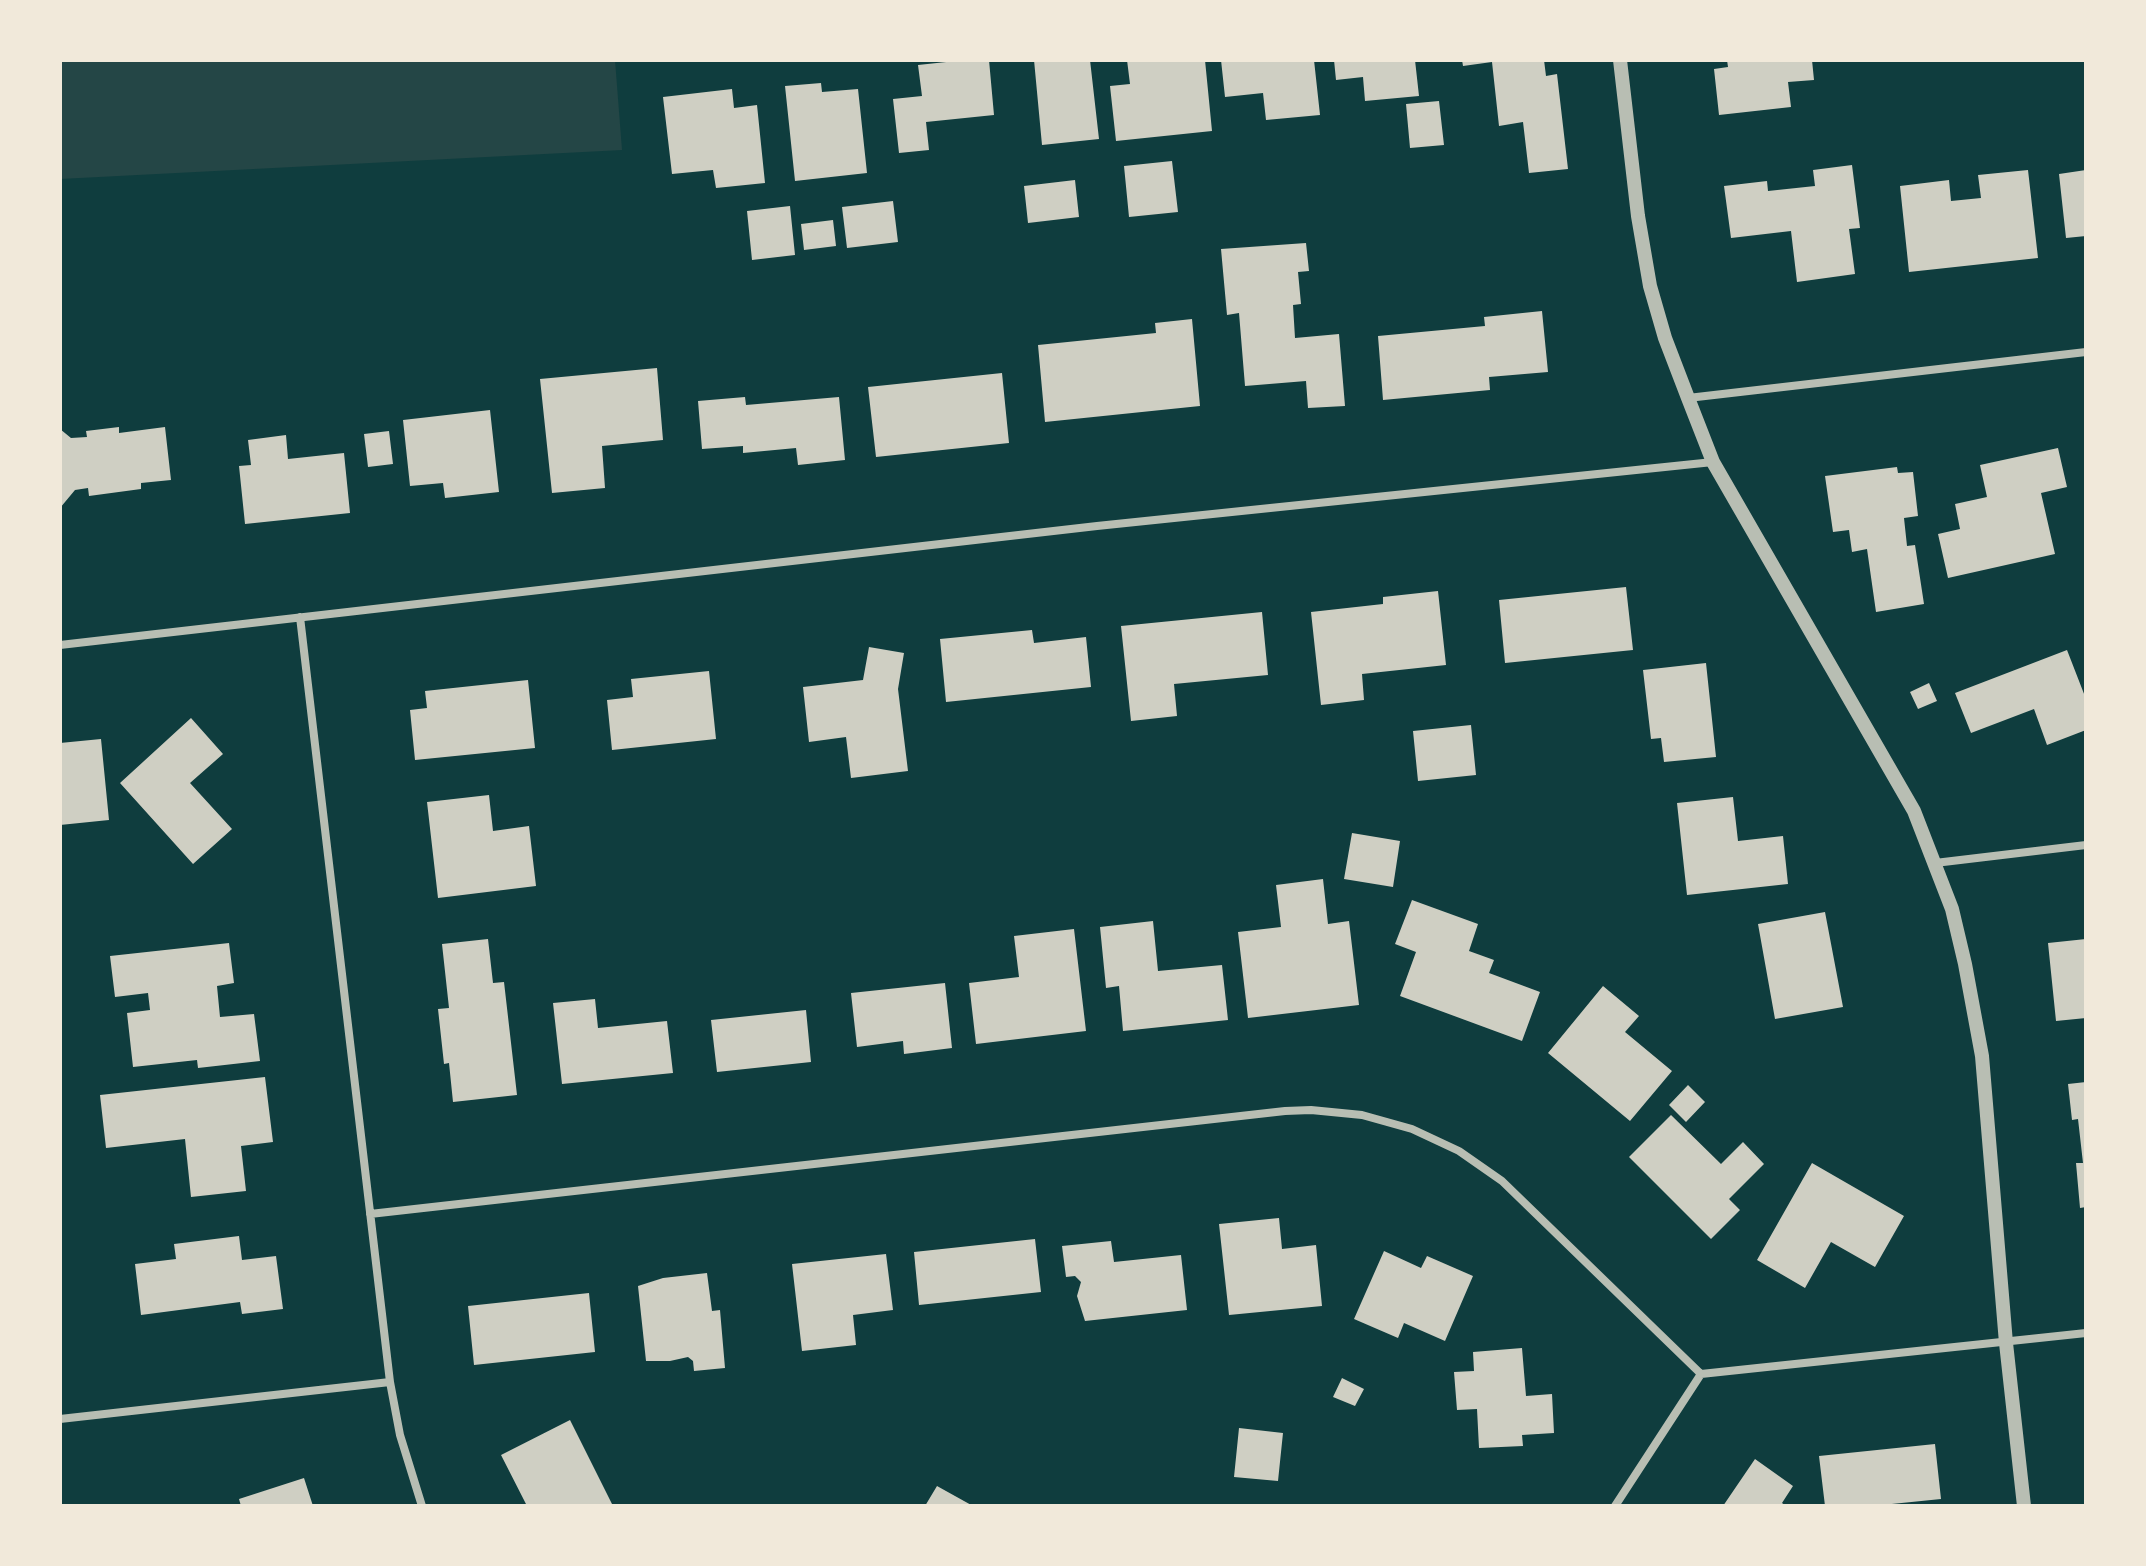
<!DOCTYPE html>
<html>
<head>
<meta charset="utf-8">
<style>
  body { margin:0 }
  #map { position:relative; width:2146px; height:1566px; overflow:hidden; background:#0f3d3e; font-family:"Varela Round",sans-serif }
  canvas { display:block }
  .frame { position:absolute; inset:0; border:62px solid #f1e9da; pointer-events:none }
</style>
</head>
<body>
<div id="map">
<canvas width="2146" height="1566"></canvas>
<div class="frame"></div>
</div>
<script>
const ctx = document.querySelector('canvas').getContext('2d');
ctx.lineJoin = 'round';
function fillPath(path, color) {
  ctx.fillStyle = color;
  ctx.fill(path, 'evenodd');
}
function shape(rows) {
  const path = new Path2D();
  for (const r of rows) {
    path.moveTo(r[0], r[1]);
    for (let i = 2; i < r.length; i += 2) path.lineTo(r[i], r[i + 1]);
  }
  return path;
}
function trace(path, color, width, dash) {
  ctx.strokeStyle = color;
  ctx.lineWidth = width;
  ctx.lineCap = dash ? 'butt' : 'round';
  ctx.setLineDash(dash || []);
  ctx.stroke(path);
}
fillPath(shape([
  [60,60,615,60,622,150,60,179]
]), '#244646');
fillPath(shape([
  [965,60,989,60,994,115,926,122,929,150,899,153,893,99,922,96,918,65],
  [1034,60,1090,60,1099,139,1042,145],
  [1127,60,1205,60,1212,131,1116,141,1110,86,1130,84],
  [1221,60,1314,60,1320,115,1266,120,1263,93,1225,97],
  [1334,60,1415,60,1419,96,1365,101,1363,77,1336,80],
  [1462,60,1544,60,1546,76,1557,74,1568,169,1529,173,1523,122,1499,126,1492,62,1463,66],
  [1727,60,1812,60,1814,80,1788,82,1791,107,1719,115,1714,69,1728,67],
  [821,83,822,92,858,89,867,173,795,181,785,86],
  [732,89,734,108,757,105,765,183,716,188,713,170,672,174,663,97],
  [1439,101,1444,145,1410,148,1406,104],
  [1172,161,1178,212,1129,217,1124,166],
  [1852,165,1860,228,1849,229,1855,274,1797,282,1791,231,1731,238,1724,186,1767,181,1768,191,1815,186,1813,170],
  [2028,170,2038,258,1909,272,1900,186,1949,180,1951,201,1981,198,1978,175],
  [2086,170,2086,236,2066,238,2059,174],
  [1075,180,1079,217,1028,223,1024,186],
  [893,201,898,242,847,248,842,207],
  [790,206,795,255,752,260,747,211],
  [833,220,836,246,804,250,801,224],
  [1306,243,1309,271,1298,272,1301,304,1293,305,1295,338,1339,334,1345,406,1308,408,1306,381,1245,386,1239,313,1227,315,1221,249],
  [1542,311,1548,372,1489,377,1490,390,1383,400,1378,336,1485,326,1484,317],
  [1192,319,1200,406,1045,422,1038,345,1156,333,1155,323],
  [657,368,663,440,602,446,605,488,552,493,540,379],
  [1002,373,1009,443,876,457,868,387],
  [745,397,746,405,839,397,845,460,798,465,796,448,743,453,743,446,702,449,698,401],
  [490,410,499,492,445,498,443,483,410,486,403,420],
  [119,427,119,433,165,427,171,480,141,483,141,489,89,496,88,488,75,490,60,508,60,429,71,438,87,437,86,431],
  [389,431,393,464,368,467,364,434],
  [286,435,288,459,344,453,350,513,245,524,239,466,251,465,248,440],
  [2058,448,2067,487,2041,493,2055,554,1948,578,1938,534,1960,529,1955,504,1987,497,1980,465],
  [1897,467,1898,473,1913,472,1918,516,1904,518,1907,546,1915,545,1924,604,1876,612,1867,549,1852,552,1849,530,1833,532,1825,476],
  [1626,587,1633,650,1505,663,1499,600],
  [1438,591,1446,665,1362,674,1364,700,1321,705,1311,612,1383,604,1383,597],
  [1262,612,1268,675,1174,684,1177,716,1131,721,1121,626],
  [1032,630,1034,643,1086,637,1091,687,946,702,940,639],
  [869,647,904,653,898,689,908,771,851,778,846,737,809,742,803,687,863,680],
  [2067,650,2086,699,2086,730,2047,745,2034,709,1971,733,1955,693],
  [1706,663,1716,757,1664,762,1661,738,1651,739,1643,670],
  [709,671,716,739,612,750,607,700,633,697,631,679],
  [528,680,535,748,415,760,410,710,427,708,425,691],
  [1929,683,1937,701,1918,709,1910,692],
  [191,718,223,754,190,783,232,829,193,864,120,783],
  [1471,725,1476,775,1418,781,1413,731],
  [101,739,109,820,60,825,60,743],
  [489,795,493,831,529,826,536,886,438,898,427,802],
  [1733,797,1738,841,1783,836,1788,884,1687,895,1677,803],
  [1352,833,1400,841,1393,887,1344,879],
  [1323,879,1328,924,1349,921,1359,1005,1248,1018,1238,932,1281,927,1276,885],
  [1412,900,1478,924,1469,951,1494,960,1489,973,1540,992,1522,1041,1400,996,1416,952,1395,944],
  [1825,912,1843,1007,1775,1019,1758,924],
  [1153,921,1158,971,1222,965,1228,1020,1123,1031,1119,986,1106,988,1100,927],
  [1074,929,1086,1031,976,1044,969,983,1019,977,1014,936],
  [488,939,493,983,504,982,517,1095,453,1102,449,1063,444,1064,438,1009,449,1008,442,944],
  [2086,939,2086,1018,2056,1021,2048,943],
  [229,943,234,983,217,986,220,1017,254,1014,260,1061,198,1068,197,1060,133,1067,127,1013,150,1010,148,993,115,997,110,956],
  [945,983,952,1048,904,1054,903,1041,857,1047,851,993],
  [1603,986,1639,1016,1625,1032,1672,1071,1630,1121,1548,1053],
  [595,999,598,1028,667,1021,673,1073,562,1084,553,1003],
  [806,1010,811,1062,717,1072,711,1020],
  [265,1077,273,1142,241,1146,246,1191,191,1197,185,1139,106,1148,100,1095],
  [2086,1082,2086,1207,2080,1208,2076,1163,2083,1163,2078,1119,2072,1120,2068,1084],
  [1688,1085,1705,1102,1686,1122,1669,1105],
  [1671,1115,1721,1164,1743,1142,1764,1164,1729,1199,1740,1210,1711,1239,1629,1157],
  [1812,1163,1904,1216,1875,1267,1831,1242,1805,1288,1757,1260],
  [1279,1218,1282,1249,1316,1245,1322,1306,1229,1315,1219,1224],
  [239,1236,242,1260,276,1256,283,1309,242,1314,240,1302,141,1315,135,1264,176,1259,174,1244],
  [1035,1239,1041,1292,919,1305,914,1252],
  [1111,1241,1114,1262,1181,1255,1187,1310,1085,1321,1077,1296,1081,1282,1075,1276,1066,1277,1062,1246],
  [1384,1251,1421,1268,1427,1256,1473,1276,1445,1341,1404,1323,1398,1338,1354,1319],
  [886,1254,893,1310,853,1315,856,1345,802,1351,792,1264],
  [707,1273,712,1311,720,1310,725,1368,694,1371,693,1361,688,1357,670,1361,646,1361,638,1286,663,1278],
  [589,1293,595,1352,474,1365,468,1306],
  [1522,1348,1526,1396,1552,1394,1554,1433,1522,1435,1523,1446,1479,1448,1477,1409,1457,1410,1454,1372,1474,1371,1473,1352],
  [1342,1378,1364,1389,1355,1406,1333,1397],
  [570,1420,613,1506,527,1506,501,1455],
  [1239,1428,1283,1433,1278,1481,1234,1477],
  [1935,1444,1941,1499,1872,1506,1825,1506,1819,1456],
  [1755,1459,1793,1486,1782,1503,1786,1506,1723,1506],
  [304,1478,313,1506,241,1506,239,1499],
  [937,1486,973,1506,925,1506]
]), '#cfcfc3');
trace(shape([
  [1688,398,2086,352],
  [300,617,390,1382,400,1435,422,1506],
  [60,645,1097,526,1713,462],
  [1935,863,2086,845],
  [370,1214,1285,1111,1311,1110,1362,1115,1412,1129,1459,1151,1502,1181,1701,1374,2086,1333],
  [60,1419,390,1382],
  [1615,1506,1701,1374]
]), '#b8beb3', 8);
trace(shape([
  [1620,60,1638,216,1650,286,1665,338,1688,398,1713,462,1914,811,1952,909,1965,964,1982,1056,2006,1343,2024,1506]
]), '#b8beb3', 14);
</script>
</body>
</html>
